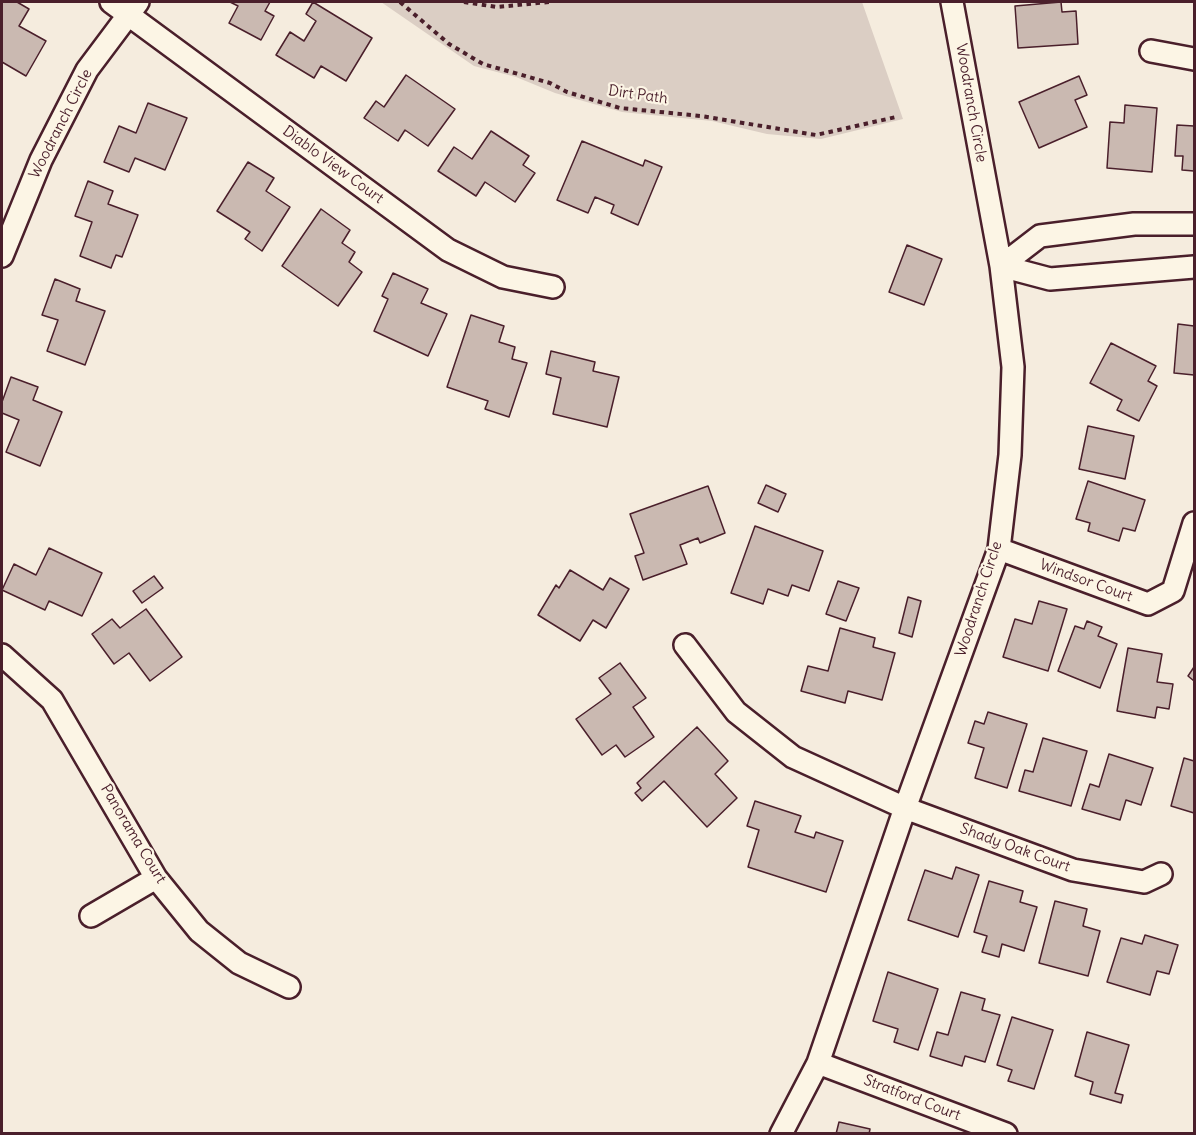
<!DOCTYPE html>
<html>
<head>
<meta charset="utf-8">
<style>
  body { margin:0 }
  #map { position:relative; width:1196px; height:1135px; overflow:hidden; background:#f5ecde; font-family:Delius,sans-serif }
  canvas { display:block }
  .frame { position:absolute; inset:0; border:3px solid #4a1f2b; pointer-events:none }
</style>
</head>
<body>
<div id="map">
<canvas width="1196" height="1135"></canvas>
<div class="frame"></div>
</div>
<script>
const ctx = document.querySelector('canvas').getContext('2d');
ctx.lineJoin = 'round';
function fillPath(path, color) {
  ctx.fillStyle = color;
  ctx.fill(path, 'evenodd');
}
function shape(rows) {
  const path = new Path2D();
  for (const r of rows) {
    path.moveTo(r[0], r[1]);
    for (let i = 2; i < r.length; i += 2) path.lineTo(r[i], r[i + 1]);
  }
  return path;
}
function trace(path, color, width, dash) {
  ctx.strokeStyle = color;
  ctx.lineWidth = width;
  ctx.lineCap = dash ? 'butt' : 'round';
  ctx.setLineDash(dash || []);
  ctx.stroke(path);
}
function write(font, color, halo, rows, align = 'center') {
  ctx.font = font + ' Delius,sans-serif';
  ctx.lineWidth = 4.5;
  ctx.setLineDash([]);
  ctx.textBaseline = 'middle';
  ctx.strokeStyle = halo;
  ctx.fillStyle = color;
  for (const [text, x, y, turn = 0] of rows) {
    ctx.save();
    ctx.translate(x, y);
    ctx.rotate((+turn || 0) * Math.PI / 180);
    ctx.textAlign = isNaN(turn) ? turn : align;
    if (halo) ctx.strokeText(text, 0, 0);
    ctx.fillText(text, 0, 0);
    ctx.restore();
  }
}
fillPath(shape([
  [381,2,862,2,903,119,821,139,767,134,712,121,622,112,555,93,516,77,474,66]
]), '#dbcec4');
const building = shape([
  [2,2,17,2,29,9,19,26,46,41,26,76,2,62,2,2],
  [230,2,270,2,265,11,274,16,261,40,229,23,238,6,230,2],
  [313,2,372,38,346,81,321,66,314,78,276,55,290,32,304,41,316,21,306,14,313,2],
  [1061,2,1062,12,1076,11,1078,44,1018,48,1015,6,1061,2],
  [406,75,455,109,428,146,405,130,398,141,364,118,376,101,384,107,406,75],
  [1079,76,1087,95,1075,100,1087,127,1039,148,1019,102,1079,76],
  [148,103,187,118,165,170,135,158,129,172,104,162,119,126,136,133,148,103],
  [1125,105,1157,108,1152,172,1107,168,1110,122,1124,123,1125,105],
  [1194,116,1194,171,1182,170,1183,156,1175,156,1177,125,1194,126,1194,116],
  [491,131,529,156,523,165,535,173,515,202,485,182,476,196,438,171,454,147,472,159,491,131],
  [582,141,643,166,645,160,662,167,638,225,611,213,614,205,595,197,588,213,557,200,582,141],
  [248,162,274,178,266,191,290,207,262,251,245,239,250,232,217,211,248,162],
  [88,181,113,191,108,204,138,215,122,257,116,255,111,268,80,256,92,222,75,216,88,181],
  [321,209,350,230,342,243,355,252,349,262,362,272,338,306,282,266,321,209],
  [907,245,942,259,924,305,889,292,907,245],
  [393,273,428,289,421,303,447,314,428,356,374,331,388,299,382,296,393,273],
  [55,279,80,289,76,301,105,311,85,365,47,351,58,320,42,315,55,279],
  [471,315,504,326,499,342,515,347,512,359,527,363,509,417,485,409,488,401,447,387,471,315],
  [1178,324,1194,326,1194,375,1174,373,1178,324],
  [1111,343,1156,366,1148,381,1157,386,1139,421,1117,410,1122,400,1090,383,1111,343],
  [551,351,595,362,593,371,619,377,607,427,553,414,561,378,546,374,551,351],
  [11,377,38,387,33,400,62,412,40,466,6,452,19,420,2,413,2,402,11,377],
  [1088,426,1134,436,1125,479,1079,469,1088,426],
  [1088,481,1145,500,1135,531,1123,528,1119,541,1088,531,1090,523,1076,519,1088,481],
  [766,485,786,494,778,512,758,503,766,485],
  [708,486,725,533,700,543,698,538,680,545,687,564,643,580,635,556,644,553,630,514,708,486],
  [755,526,823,551,809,591,792,585,788,596,768,589,763,604,731,593,755,526],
  [49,548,102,573,82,616,49,601,45,610,2,590,14,564,36,575,49,548],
  [570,570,603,590,610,578,629,589,606,628,593,620,580,641,538,615,556,585,559,588,570,570],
  [154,576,163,588,142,603,133,591,154,576],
  [838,581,859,588,846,621,826,614,838,581],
  [908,597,921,601,912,637,899,633,908,597],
  [1039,601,1067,609,1048,671,1003,657,1015,619,1032,624,1039,601],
  [146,609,182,657,150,681,129,653,114,664,92,634,112,619,120,628,146,609],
  [1087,621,1102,627,1098,636,1117,644,1100,688,1058,671,1075,626,1084,629,1087,621],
  [840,628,875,638,873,647,895,653,882,700,848,691,845,703,801,691,808,666,828,671,840,628],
  [1128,648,1162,654,1157,682,1173,684,1169,709,1157,707,1155,718,1117,711,1128,648],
  [620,663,646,698,633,707,654,737,625,757,616,745,602,755,576,719,611,694,599,678,620,663],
  [1194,667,1194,681,1188,676,1194,667],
  [988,712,1027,724,1007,788,975,778,984,748,968,743,975,721,984,724,988,712],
  [697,727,728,761,715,774,737,798,707,827,664,781,642,801,635,793,641,788,637,783,697,727],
  [1043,738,1087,751,1071,806,1019,791,1025,770,1033,772,1043,738],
  [1109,754,1153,768,1141,805,1126,800,1120,820,1082,809,1090,784,1099,787,1109,754],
  [1184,758,1194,761,1194,813,1171,806,1184,758],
  [755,801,801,816,795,832,814,838,816,832,843,841,826,892,748,867,759,830,747,826,755,801],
  [956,867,979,875,958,937,908,920,925,870,952,879,956,867],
  [989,881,1023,891,1020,902,1037,907,1024,951,1002,944,999,957,982,952,987,936,974,932,989,881],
  [1055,901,1087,909,1083,926,1100,931,1088,976,1039,963,1055,901],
  [1145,935,1178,945,1169,974,1157,971,1150,995,1107,982,1121,938,1142,944,1145,935],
  [888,972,938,989,918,1050,894,1042,898,1029,873,1021,888,972],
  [961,992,985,999,982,1010,1000,1015,985,1062,965,1056,962,1066,930,1056,937,1032,948,1035,961,992],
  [1012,1017,1053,1030,1034,1089,1008,1081,1012,1070,997,1065,1012,1017],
  [1087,1032,1129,1045,1115,1093,1123,1095,1121,1103,1090,1094,1093,1082,1075,1076,1087,1032],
  [839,1122,870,1129,869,1134,836,1134,839,1122]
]);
fillPath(building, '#cab9b1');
trace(building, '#4a1f2b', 1.5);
const street = shape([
  [111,2,448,250,503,277,553,287],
  [1151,51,1194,59],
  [2,256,41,160,87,70,138,2],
  [1001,266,1040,236,1134,224,1194,224],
  [1001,266,1050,279,1194,267],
  [999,549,1148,604,1173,591,1194,523],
  [685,645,736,712,793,757,905,808,1073,870,1144,882,1161,874],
  [2,655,52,700,156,878,199,931,239,963,289,987],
  [91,916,156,878],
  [818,1063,1006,1134],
  [781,1134,818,1063,905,808,999,549,1010,455,1013,367,1001,266,952,2]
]);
trace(street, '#4a1f2b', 26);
trace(shape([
  [400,2,449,44,483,64,550,83,567,92,620,108,701,116,816,135,896,117],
  [464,2,497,7,549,2]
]), '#4a1f2b', 4, [4.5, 4.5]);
trace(street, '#fcf5e5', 21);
write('15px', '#4a1f2b', '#fcf5e5', [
  ["Dirt Path",638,95,8],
  ["Woodranch Circle",971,103,80],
  ["Woodranch Circle",61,124,-63],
  ["Diablo View Court",333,165,36],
  ["Windsor Court",1086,581,20],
  ["Woodranch Circle",979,599,-72],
  ["Panorama Court",133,834,59],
  ["Shady Oak Court",1015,848,20],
  ["Stratford Court",912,1098,21]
]);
</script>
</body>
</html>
